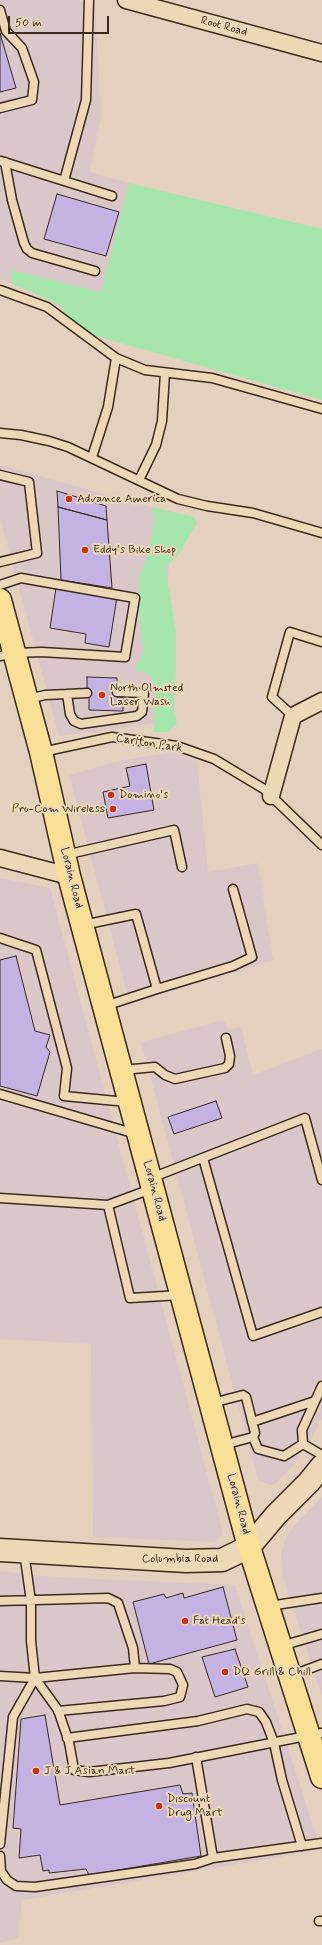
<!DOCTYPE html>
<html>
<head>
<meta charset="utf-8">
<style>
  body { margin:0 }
  #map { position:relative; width:322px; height:1945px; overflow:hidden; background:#e4d0bf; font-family:Mynerve,sans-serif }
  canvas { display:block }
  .scale { position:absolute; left:8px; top:16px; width:101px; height:18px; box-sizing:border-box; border:2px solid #3b2a1e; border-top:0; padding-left:5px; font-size:12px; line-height:14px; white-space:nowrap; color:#3b2a1e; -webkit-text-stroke:3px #ecd8b6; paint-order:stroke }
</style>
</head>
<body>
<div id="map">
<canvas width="322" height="1945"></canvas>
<div class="scale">50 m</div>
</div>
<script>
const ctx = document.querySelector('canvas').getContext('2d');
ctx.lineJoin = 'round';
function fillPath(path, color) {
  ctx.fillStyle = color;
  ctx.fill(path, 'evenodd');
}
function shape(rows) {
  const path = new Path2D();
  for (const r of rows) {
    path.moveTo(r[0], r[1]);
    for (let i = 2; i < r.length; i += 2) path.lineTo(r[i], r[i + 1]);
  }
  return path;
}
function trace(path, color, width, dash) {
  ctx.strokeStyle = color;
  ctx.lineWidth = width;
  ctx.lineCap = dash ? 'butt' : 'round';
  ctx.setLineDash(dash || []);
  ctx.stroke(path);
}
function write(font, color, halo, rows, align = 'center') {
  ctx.font = font + ' Mynerve,sans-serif';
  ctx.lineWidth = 4;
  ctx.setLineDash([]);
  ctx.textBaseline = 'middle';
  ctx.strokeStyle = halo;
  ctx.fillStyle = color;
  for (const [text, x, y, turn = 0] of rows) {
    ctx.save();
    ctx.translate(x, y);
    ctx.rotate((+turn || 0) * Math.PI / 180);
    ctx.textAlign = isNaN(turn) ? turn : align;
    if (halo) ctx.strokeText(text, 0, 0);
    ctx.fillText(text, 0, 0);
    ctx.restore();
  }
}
fillPath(shape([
  [0,0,78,0,95,4,101,115,90,172,129,183,101,293,11,270,11,283,0,279],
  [0,465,173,513,161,677,163,722,59,736,0,518],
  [174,752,197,761,208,872,258,863,273,960,130,1004,69,775,118,761],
  [0,878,50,888,222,1529,222,1535,215,1542,93,1537,91,1344,0,1339],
  [221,1021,225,1022,228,1028,231,1029,241,1027,253,1075,322,1049,322,1418,310,1441,293,1465,275,1484,270,1485,258,1480,141,1042],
  [322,1497,322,1697,283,1577,281,1556,285,1539,292,1528],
  [0,1571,53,1577,235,1585,321,1850,22,1900,18,1938,0,1943]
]), '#dac7ca');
fillPath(shape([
  [129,183,322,229,322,400,78,331,58,304,11,283,11,270,101,292],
  [152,507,194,517,197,523,179,554,165,567,176,631,176,668,174,711,177,724,168,732,153,732,154,723,153,680,148,674,134,669,144,652,138,609,139,576,148,556,154,520]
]), '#a6e6ae');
const building = shape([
  [0,33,16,88,0,92,0,33],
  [57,194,119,212,106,256,44,239,57,194],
  [57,491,106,506,107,520,58,507,57,491],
  [58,507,107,520,112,588,61,580,58,507],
  [56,588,117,597,109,647,85,643,86,634,50,628,56,588],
  [87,677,117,678,117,697,123,697,123,711,89,710,89,697,87,697,87,677],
  [146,764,154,810,108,818,103,792,130,786,126,768,146,764],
  [16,956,35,1031,50,1035,46,1047,50,1052,37,1096,0,1086,0,960,16,956],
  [216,1101,222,1118,174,1134,168,1117,216,1101],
  [223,1587,237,1640,149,1664,133,1602,164,1594,166,1598,183,1593,184,1598,223,1587],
  [235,1649,248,1687,215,1697,202,1657,235,1649],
  [45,1715,60,1805,180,1785,183,1794,192,1793,201,1856,89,1875,86,1869,49,1873,49,1870,43,1871,40,1855,19,1858,21,1829,13,1828,21,1719,45,1715]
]);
fillPath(building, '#c4b2e2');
trace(building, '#3b2a1e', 1);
const lane = shape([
  [0,10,6,31,22,48,34,82,32,100,0,108],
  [1,161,112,196],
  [5,162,12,200,24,243,27,249,32,253,95,271],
  [64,181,86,100,89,0],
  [0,290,47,307,116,358,145,370,212,378,322,409],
  [0,433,21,435,49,441,68,447,178,499,207,506,253,513,322,533],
  [92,457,108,407,116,358],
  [0,475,29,482,37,553,0,562],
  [139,480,156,445,162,421,165,373],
  [0,585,21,578,135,598,125,657,42,652,14,653,0,656],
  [87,693,67,694,70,714,74,721,81,724,137,716,142,712,144,693,117,692],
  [28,699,45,695,67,694],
  [293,716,272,697,290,632,322,642],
  [42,752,112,737,177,746,214,759,264,789,322,845],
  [65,855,174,830,182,867],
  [83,925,136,914,157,989,105,1006],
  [0,938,36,950,67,1068,64,1096,127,1102],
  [157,989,233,966,252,957,233,889],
  [122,1070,155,1067,165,1075,175,1079,225,1068,229,1064,230,1056,226,1038],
  [0,1094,136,1134],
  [203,1158,253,1336,322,1312],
  [151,1178,305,1118,322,1180],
  [151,1189,108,1205,130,1298,181,1295],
  [0,1198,108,1205],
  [322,1386,302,1430,303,1444,322,1455],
  [212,1403,243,1395,246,1397,255,1433,253,1437,223,1445],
  [252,1422,315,1401],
  [253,1437,258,1449,284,1456,303,1444],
  [24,1552,31,1601,31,1641,35,1678,58,1710,69,1742,74,1770,89,1772,169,1763,322,1733],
  [0,1601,108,1598,118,1603,133,1648,135,1668,170,1669,177,1672,183,1685,180,1697,164,1701,58,1711],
  [269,1606,322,1598],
  [281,1646,322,1634],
  [0,1676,35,1678,135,1668],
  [290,1676,322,1664],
  [67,1738,198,1721,247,1709,259,1712,266,1722,274,1743,282,1780,302,1846],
  [196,1757,213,1858],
  [0,1844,13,1717,35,1678],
  [0,1856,1,1871,7,1880,16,1886,35,1887,195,1864,213,1858,322,1843],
  [319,1921,322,1921]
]);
const street = shape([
  [126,0,322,53],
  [271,796,293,716,322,701],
  [0,858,69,876]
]);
const secondary = shape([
  [0,1550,186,1561,222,1560,249,1547,276,1515,309,1482,322,1466]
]);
const primary = shape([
  [0,600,41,752,69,876,249,1547,322,1777]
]);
trace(lane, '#3b2a1e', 11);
trace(street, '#3b2a1e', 19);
trace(secondary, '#3b2a1e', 25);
trace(primary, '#3b2a1e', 25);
trace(lane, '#ecd8b6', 8);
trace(street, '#ecd8b6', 16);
trace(secondary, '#ecd8b6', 22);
trace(primary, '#fadf96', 22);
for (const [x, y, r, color] of [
  [69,499,4,"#c8321e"],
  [85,550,4,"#c8321e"],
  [102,695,4,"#c8321e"],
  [111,795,4,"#c8321e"],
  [113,809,4,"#c8321e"],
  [185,1621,4,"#c8321e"],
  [225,1672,4,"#c8321e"],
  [36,1771,4,"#c8321e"],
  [159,1806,4,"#c8321e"]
]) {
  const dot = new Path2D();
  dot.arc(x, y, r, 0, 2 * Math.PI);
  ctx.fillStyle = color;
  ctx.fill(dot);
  trace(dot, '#ecd8b6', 1.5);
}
write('12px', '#3b2a1e', '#ecd8b6', [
  ["Root Road",224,27,15],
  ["Carlton Park",149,744,9],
  ["Lorain Road",71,878,76],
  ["Lorain Road",154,1191,75],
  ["Lorain Road",238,1504,75],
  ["Columbia Road",180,1559]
]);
write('12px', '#3b2a1e', '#ecd8b6', [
  ["Advance America",77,499],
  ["Eddy's Bike Shop",93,550],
  ["North Olmsted",110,688],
  ["Laser Wash",110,702],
  ["Domino's",119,795],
  ["Pro-Com Wireless",105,809,"right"],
  ["Fat Head's",193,1621],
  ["DQ Grill & Chill",233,1672],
  ["J & J Asian Mart",44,1771],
  ["Discount",167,1799],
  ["Drug Mart",167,1813]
], 'left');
</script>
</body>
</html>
